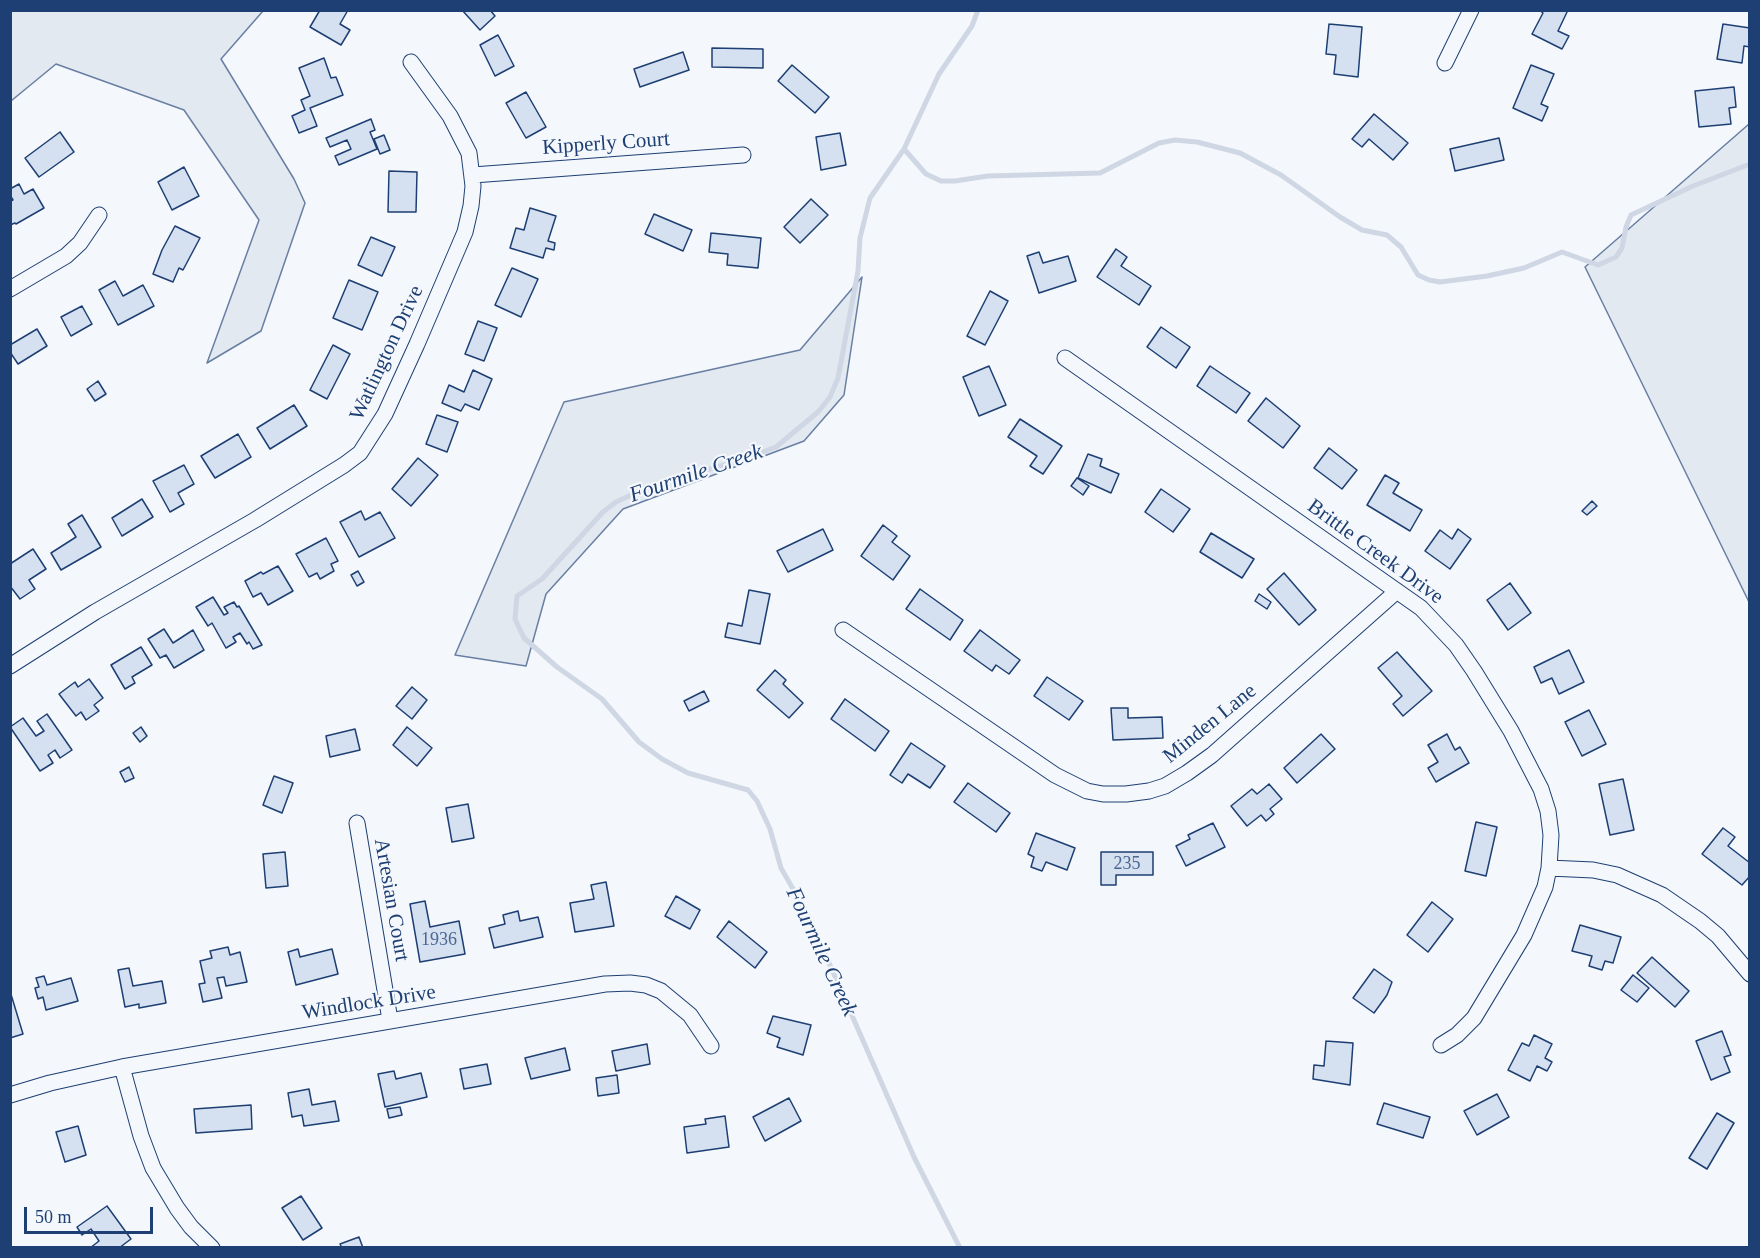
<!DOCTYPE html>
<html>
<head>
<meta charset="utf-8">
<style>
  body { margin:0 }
  #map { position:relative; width:1760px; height:1258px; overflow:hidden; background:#f4f7fb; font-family:Georgia,serif }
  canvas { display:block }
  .frame { position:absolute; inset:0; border:12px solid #1d3f73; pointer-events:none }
  .scale { position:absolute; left:24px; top:1207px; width:129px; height:27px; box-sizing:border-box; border:3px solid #1d3f73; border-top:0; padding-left:8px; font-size:18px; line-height:21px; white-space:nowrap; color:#1d3f73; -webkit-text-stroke:4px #f4f7fb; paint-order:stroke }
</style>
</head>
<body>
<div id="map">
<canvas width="1760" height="1258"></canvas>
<div class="frame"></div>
<div class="scale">50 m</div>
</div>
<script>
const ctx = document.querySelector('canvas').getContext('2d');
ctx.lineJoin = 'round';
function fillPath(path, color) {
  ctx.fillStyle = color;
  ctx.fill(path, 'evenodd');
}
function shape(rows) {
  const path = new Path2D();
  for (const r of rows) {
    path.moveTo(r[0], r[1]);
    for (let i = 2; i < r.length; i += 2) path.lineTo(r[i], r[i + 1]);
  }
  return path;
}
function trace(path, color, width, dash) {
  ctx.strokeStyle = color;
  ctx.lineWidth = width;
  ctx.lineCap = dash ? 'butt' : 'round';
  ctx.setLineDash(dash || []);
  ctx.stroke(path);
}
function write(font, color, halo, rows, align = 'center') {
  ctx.font = font + ' Georgia,serif';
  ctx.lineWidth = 4.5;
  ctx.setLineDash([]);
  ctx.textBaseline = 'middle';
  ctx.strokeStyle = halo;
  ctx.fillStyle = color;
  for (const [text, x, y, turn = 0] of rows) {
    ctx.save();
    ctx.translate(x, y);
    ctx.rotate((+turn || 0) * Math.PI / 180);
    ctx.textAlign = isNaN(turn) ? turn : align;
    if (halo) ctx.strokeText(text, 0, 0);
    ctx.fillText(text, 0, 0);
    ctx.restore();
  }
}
const green = shape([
  [11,10,263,11,221,59,294,179,305,203,261,331,207,363,259,220,184,110,56,64,11,101,11,10],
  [1749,124,1749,602,1585,267,1749,124],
  [862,277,844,395,804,441,623,509,546,594,526,666,455,655,564,402,800,350,862,277]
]);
fillPath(green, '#e3e9f0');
trace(green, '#687fa3', 1.5);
trace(shape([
  [904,149,926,174,941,181,955,181,988,176,1100,173,1159,143,1175,140,1197,142,1240,153,1281,175,1340,217,1362,230,1387,235,1401,247,1418,275,1429,280,1440,282,1487,276,1524,268,1562,252,1598,265,1616,257,1622,248,1626,227,1631,215,1693,186,1750,164],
  [960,1248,914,1157,808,915,781,868,770,829,757,801,748,790,688,773,662,759,639,742,602,699,557,667,524,638,515,619,517,596,542,579,603,512,616,502,655,484,739,461,776,447,818,412,830,397,838,378,858,271,860,238,870,198,904,149,939,74,972,26,978,10]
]), '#cfd7e4', 5);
const building = shape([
  [320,10,348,10,340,24,350,30,341,45,310,27,320,10],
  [462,10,490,10,495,16,480,30,462,10],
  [1539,10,1568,10,1558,31,1569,36,1562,49,1532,34,1543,13,1539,10],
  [1329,24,1362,27,1358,77,1334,74,1336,55,1326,54,1329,24],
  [1723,24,1750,28,1750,47,1744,46,1742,63,1717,59,1723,24],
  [498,35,514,66,495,76,480,45,498,35],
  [712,48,763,49,763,68,712,67,712,48],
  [683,52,689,70,640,87,634,69,683,52],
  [324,58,331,78,336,77,343,95,310,108,317,126,299,133,292,116,305,110,301,100,310,96,299,68,324,58],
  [792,65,829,97,815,113,778,81,792,65],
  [1531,65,1554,74,1541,104,1548,107,1542,121,1513,108,1531,65],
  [1734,87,1736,107,1729,108,1731,124,1699,127,1695,91,1734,87],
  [526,92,546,127,526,138,506,103,526,92],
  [1374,114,1408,143,1393,160,1369,139,1362,147,1352,139,1374,114],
  [371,119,375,130,370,132,377,149,339,165,335,156,351,149,347,140,330,147,326,138,371,119],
  [60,132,74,152,39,177,25,158,60,132],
  [840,133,846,165,821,170,816,137,840,133],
  [384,135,390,150,380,154,374,139,384,135],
  [1499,138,1504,160,1455,171,1450,149,1499,138],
  [184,167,199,196,172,210,158,182,184,167],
  [389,171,417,172,416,212,388,212,389,171],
  [19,184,24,194,33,189,44,208,16,224,15,223,10,225,10,202,13,200,10,195,10,189,19,184],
  [811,199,828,215,800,243,784,227,811,199],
  [530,208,556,216,548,241,555,243,554,250,546,248,543,258,510,248,516,228,524,230,530,208],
  [654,214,692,230,683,251,645,234,654,214],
  [175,226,200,238,183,270,179,268,173,282,153,274,162,250,175,226],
  [711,233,761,238,758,268,727,265,728,254,709,252,711,233],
  [371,237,395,247,382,276,358,265,371,237],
  [1116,249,1127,257,1121,266,1151,286,1139,305,1097,277,1116,249],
  [1039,252,1043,263,1068,256,1076,281,1039,293,1027,256,1039,252],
  [512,268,538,279,521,317,495,305,512,268],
  [349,280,378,292,362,330,333,318,349,280],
  [115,281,123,296,143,285,154,306,118,325,99,290,115,281],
  [990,291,1008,301,985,345,967,336,990,291],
  [82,306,92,324,71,336,61,317,82,306],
  [478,321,497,328,484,361,465,354,478,321],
  [1161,327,1190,347,1176,368,1147,347,1161,327],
  [37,329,47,346,18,364,10,352,10,345,37,329],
  [333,345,350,354,327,399,310,390,333,345],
  [989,366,1006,405,979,416,963,377,989,366],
  [1210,366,1250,393,1236,413,1197,386,1210,366],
  [473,370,492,379,479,410,465,404,461,411,442,403,449,385,464,392,473,370],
  [98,381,106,394,95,401,87,389,98,381],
  [1266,398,1300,426,1283,448,1248,421,1266,398],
  [294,405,307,426,270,449,257,428,294,405],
  [437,415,458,422,447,452,426,444,437,415],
  [1020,419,1062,446,1043,474,1030,466,1037,456,1008,437,1020,419],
  [238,434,251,457,215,478,201,456,238,434],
  [1329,448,1357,470,1342,489,1314,468,1329,448],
  [1088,454,1102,459,1100,466,1119,474,1111,493,1078,478,1088,454],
  [418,458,438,475,411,506,392,489,418,458],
  [184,465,194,484,178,493,184,504,170,512,153,481,184,465],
  [1385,475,1399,483,1393,493,1422,510,1410,531,1367,505,1385,475],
  [1077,478,1089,486,1083,495,1071,486,1077,478],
  [1161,489,1190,509,1173,532,1145,512,1161,489],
  [142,499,153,517,122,536,112,518,142,499],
  [1592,501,1597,506,1587,515,1582,511,1592,501],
  [361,511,365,520,380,512,395,538,359,557,340,522,361,511],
  [82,515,101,547,61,570,51,553,76,537,68,524,82,515],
  [883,525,897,536,892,542,910,556,893,580,861,556,883,525],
  [823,529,833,550,788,572,777,551,823,529],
  [1458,529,1471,539,1450,569,1425,551,1440,530,1452,539,1458,529],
  [1211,533,1254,559,1242,578,1200,552,1211,533],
  [326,538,338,561,331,564,334,571,320,579,317,573,309,577,296,554,326,538],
  [33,549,46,569,29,580,35,589,20,599,10,586,10,564,33,549],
  [278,566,293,591,268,605,261,593,253,597,245,581,261,572,263,574,278,566],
  [358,571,364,582,357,586,351,575,358,571],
  [1284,573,1316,610,1299,625,1267,589,1284,573],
  [1510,583,1531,613,1508,630,1487,600,1510,583],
  [920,589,963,620,950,640,906,609,920,589],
  [749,590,770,594,760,644,725,637,728,623,742,626,749,590],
  [1259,594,1271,602,1267,609,1255,601,1259,594],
  [213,597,224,615,228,613,224,607,234,602,237,607,239,606,262,645,253,649,249,642,247,644,240,633,233,637,236,642,226,648,212,623,208,626,196,607,213,597],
  [164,629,173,643,193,630,204,650,174,668,166,655,160,658,148,639,164,629],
  [980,630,1020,660,1009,674,996,665,992,671,964,651,980,630],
  [141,647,152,665,132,677,135,683,125,689,111,665,141,647],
  [1569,650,1584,682,1559,694,1552,678,1541,683,1534,667,1569,650],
  [1397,652,1432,691,1403,716,1393,704,1402,696,1378,668,1397,652],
  [775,670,786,680,783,684,803,703,789,718,757,690,775,670],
  [1047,677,1083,701,1069,720,1034,696,1047,677],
  [89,679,103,698,94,705,99,711,86,720,81,712,76,716,59,694,75,682,78,687,89,679],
  [412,687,427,700,412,719,396,706,412,687],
  [704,691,709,701,689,711,684,701,704,691],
  [845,699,889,731,875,751,831,719,845,699],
  [1111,708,1128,708,1128,718,1162,717,1163,738,1113,740,1111,708],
  [1589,710,1606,744,1582,756,1565,722,1589,710],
  [47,714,72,750,60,758,55,750,48,755,53,763,40,771,10,727,23,718,36,736,44,731,37,721,47,714],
  [141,727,147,736,140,742,133,733,141,727],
  [407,727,432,748,417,766,393,745,407,727],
  [355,729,360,750,330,757,326,736,355,729],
  [1321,734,1335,749,1297,783,1284,768,1321,734],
  [1447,734,1455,750,1460,747,1469,763,1436,782,1428,768,1438,762,1428,745,1447,734],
  [911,743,945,766,930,788,908,774,902,783,890,775,911,743],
  [129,767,134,778,125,782,120,772,129,767],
  [274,776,293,783,282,813,263,805,274,776],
  [1623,779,1634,830,1610,835,1599,784,1623,779],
  [968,783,1010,813,996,832,954,802,968,783],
  [1269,784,1282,799,1270,809,1274,814,1266,821,1261,815,1247,826,1231,806,1252,789,1257,794,1269,784],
  [468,804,474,838,452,842,446,808,468,804],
  [1476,822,1497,827,1486,876,1465,871,1476,822],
  [1213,823,1225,847,1186,866,1176,846,1190,839,1188,835,1213,823],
  [1723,828,1735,837,1728,846,1750,863,1750,876,1742,885,1702,854,1723,828],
  [1036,833,1075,848,1067,870,1046,862,1042,871,1031,867,1034,857,1028,854,1036,833],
  [285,852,288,886,266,888,263,854,285,852],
  [1101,852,1153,852,1153,875,1116,875,1116,885,1101,885,1101,852],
  [606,882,614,926,575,932,570,903,594,899,591,885,606,882],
  [676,896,700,910,690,929,665,916,676,896],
  [425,901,430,927,459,921,465,954,420,962,410,904,425,901],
  [1432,902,1453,919,1428,952,1407,935,1432,902],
  [518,911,520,921,538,917,543,937,494,948,489,928,505,924,503,915,518,911],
  [729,921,767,952,755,968,717,937,729,921],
  [1580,925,1621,937,1613,963,1605,961,1602,970,1589,966,1592,956,1572,951,1580,925],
  [228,947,230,955,240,952,247,982,226,986,224,977,217,978,222,998,203,1002,199,984,205,983,200,961,212,958,210,951,228,947],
  [298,949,300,957,332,949,338,974,296,985,288,952,298,949],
  [1652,957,1689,991,1675,1007,1637,973,1652,957],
  [129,968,133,986,162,981,166,1003,139,1008,139,1004,125,1007,118,970,129,968],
  [1374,969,1392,982,1387,995,1374,1013,1353,998,1374,969],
  [1633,975,1649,988,1637,1002,1621,990,1633,975],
  [44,976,47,985,71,978,78,1001,46,1010,43,997,38,999,35,988,39,987,36,978,44,976],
  [10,991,23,1034,10,1038,10,991],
  [773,1016,811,1025,803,1055,777,1047,780,1038,767,1033,773,1016],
  [1722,1031,1731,1055,1724,1057,1730,1072,1711,1080,1696,1041,1722,1031],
  [1534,1035,1552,1044,1545,1058,1552,1062,1547,1071,1537,1066,1530,1081,1508,1070,1522,1043,1529,1046,1534,1035],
  [1326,1041,1353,1043,1350,1085,1313,1079,1314,1065,1324,1066,1326,1041],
  [647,1044,650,1064,616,1071,612,1051,647,1044],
  [565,1048,570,1070,531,1079,525,1058,565,1048],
  [487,1064,491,1084,464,1089,460,1069,487,1064],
  [394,1071,396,1079,421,1073,427,1097,385,1107,378,1074,394,1071],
  [617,1075,619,1093,598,1096,596,1078,617,1075],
  [309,1089,312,1105,335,1101,339,1121,304,1126,302,1115,292,1117,288,1093,309,1089],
  [1497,1094,1509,1117,1477,1135,1464,1111,1497,1094],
  [789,1098,801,1121,765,1141,753,1117,789,1098],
  [1384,1103,1430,1117,1423,1138,1377,1124,1384,1103],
  [251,1105,252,1129,196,1133,194,1109,251,1105],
  [400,1107,402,1115,389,1118,387,1109,400,1107],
  [1717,1113,1734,1123,1707,1169,1689,1158,1717,1113],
  [725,1116,729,1147,687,1153,684,1127,706,1124,705,1119,725,1116],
  [78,1126,86,1155,65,1162,56,1132,78,1126],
  [301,1196,322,1228,303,1240,282,1208,301,1196],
  [107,1206,131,1239,119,1248,90,1248,99,1241,91,1229,82,1235,77,1227,107,1206],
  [359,1237,363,1248,342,1248,340,1244,359,1237]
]);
fillPath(building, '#d5e0f0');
trace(building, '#1d3f73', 1.5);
const minor = shape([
  [1445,63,1471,10],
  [473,175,743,155],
  [10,289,66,256,80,243,99,215],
  [1065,358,1421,608,1456,645,1474,671,1511,731,1541,789,1548,811,1551,835,1549,868,1545,887,1524,935,1474,1018,1457,1035,1441,1045],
  [843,630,1055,775,1087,791,1103,794,1126,794,1149,791,1165,786,1187,773,1212,755,1397,591],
  [10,666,95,612,255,520,344,465,360,453,385,414,417,344,465,232,471,206,473,186,469,153,450,116,411,62],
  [357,823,390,1020],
  [1549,868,1593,870,1617,875,1662,895,1700,921,1718,936,1750,974],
  [122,1067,141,1136,153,1168,177,1208,191,1227,212,1248],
  [10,1095,50,1083,122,1067,605,984,630,983,646,985,661,991,690,1015,711,1046]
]);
trace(minor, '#1d3f73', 17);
trace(minor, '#f4f7fb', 15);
write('18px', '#4b6792', null, [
  ["235",1127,864],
  ["1936",439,940]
]);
write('21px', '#1d3f73', '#f4f7fb', [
  ["Kipperly Court",606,144,-4],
  ["Watlington Drive",387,353,-65],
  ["Brittle Creek Drive",1375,552,36],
  ["Minden Lane",1210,724,-39],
  ["Artesian Court",391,900,80],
  ["Windlock Drive",369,1003,-9]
]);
write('italic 22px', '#1d3f73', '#f4f7fb', [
  ["Fourmile Creek",696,474,-19],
  ["Fourmile Creek",821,952,65]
]);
</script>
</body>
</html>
